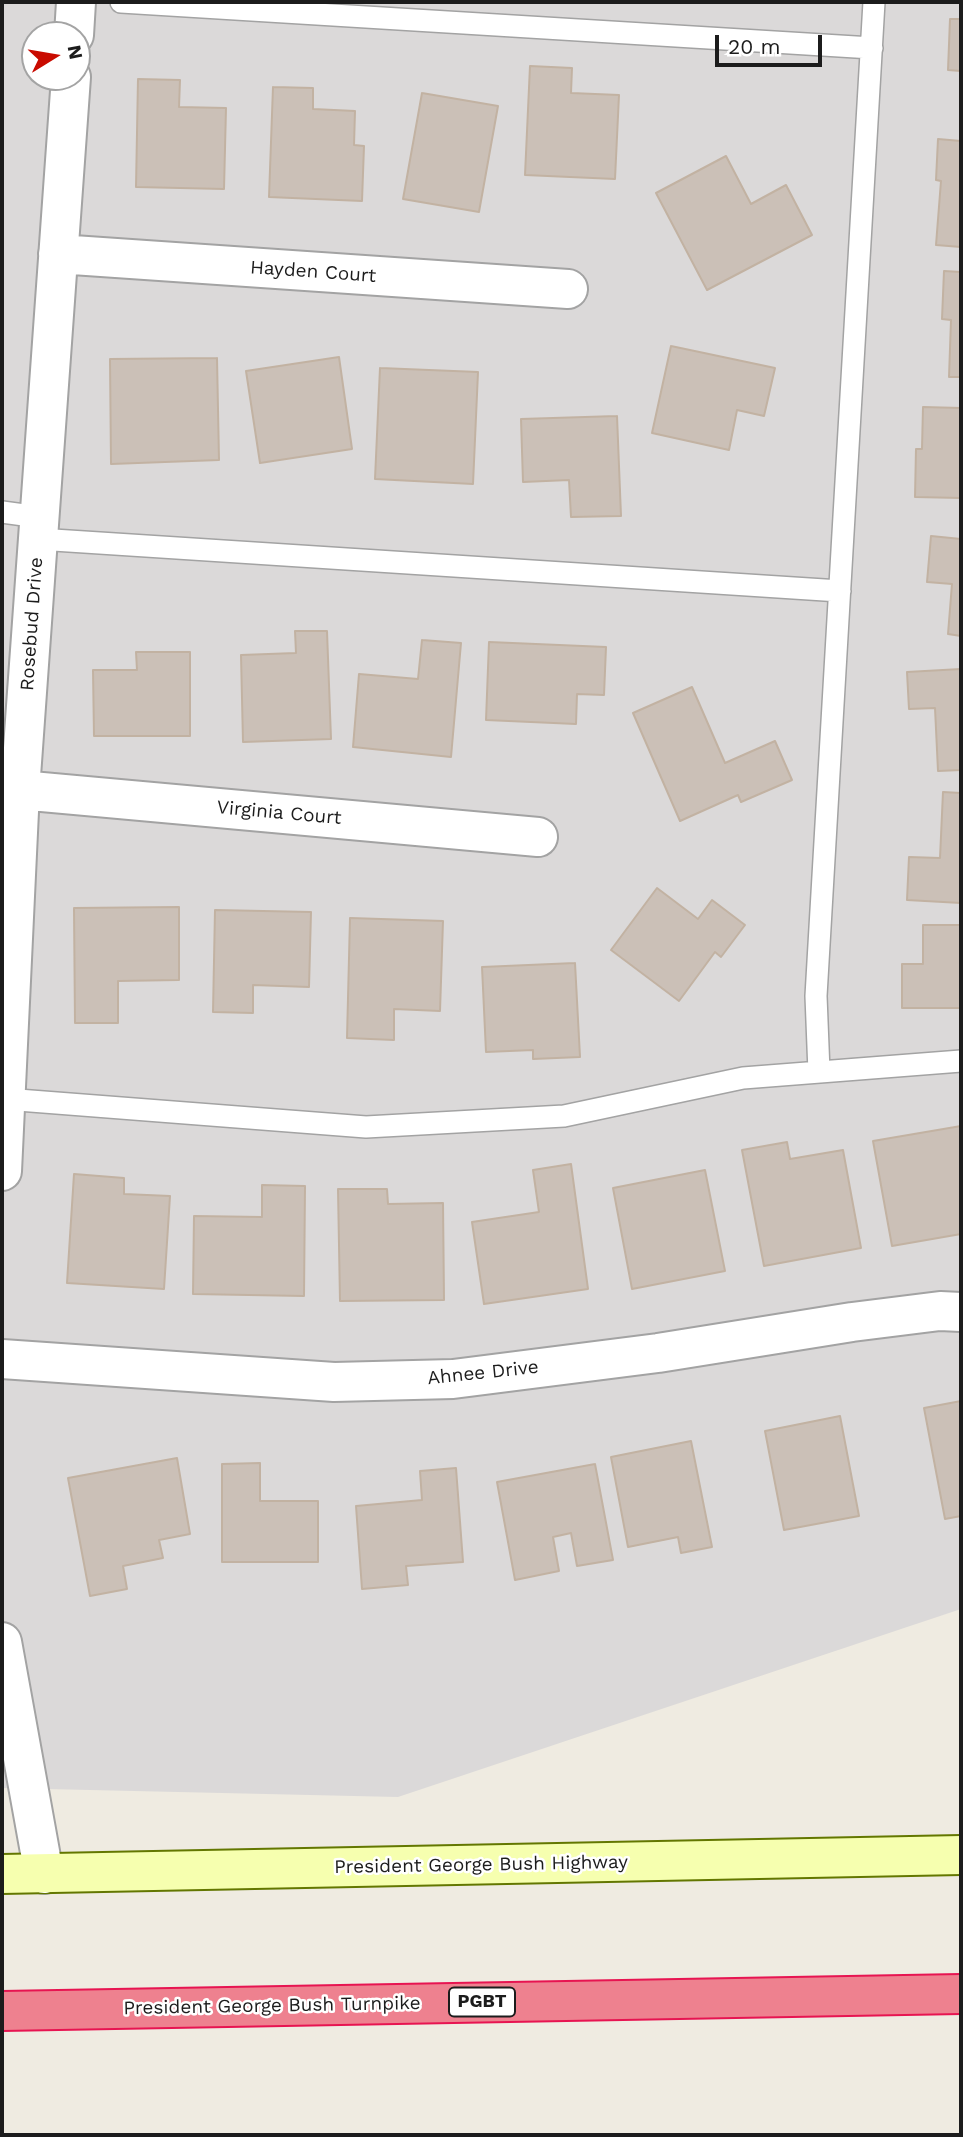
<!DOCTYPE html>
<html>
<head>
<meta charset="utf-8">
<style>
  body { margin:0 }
  #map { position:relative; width:963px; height:2137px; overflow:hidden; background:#efebe1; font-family:"Work Sans",sans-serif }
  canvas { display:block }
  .frame { position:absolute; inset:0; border:4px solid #1c1c1c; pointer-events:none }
  .north { position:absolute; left:21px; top:21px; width:70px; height:70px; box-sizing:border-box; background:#fff; border:2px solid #a4a4a4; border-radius:50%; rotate:79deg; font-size:19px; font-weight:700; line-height:28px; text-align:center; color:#1c1c1c }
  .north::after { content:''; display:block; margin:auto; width:24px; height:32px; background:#c90b00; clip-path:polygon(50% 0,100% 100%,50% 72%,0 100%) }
  .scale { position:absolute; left:715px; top:35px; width:107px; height:32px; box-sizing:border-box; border:4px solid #1c1c1c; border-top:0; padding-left:9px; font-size:21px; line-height:24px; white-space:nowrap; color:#1c1c1c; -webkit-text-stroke:5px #fff; paint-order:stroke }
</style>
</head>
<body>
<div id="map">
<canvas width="963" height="2137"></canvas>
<div class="frame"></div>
<div class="north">N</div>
<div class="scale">20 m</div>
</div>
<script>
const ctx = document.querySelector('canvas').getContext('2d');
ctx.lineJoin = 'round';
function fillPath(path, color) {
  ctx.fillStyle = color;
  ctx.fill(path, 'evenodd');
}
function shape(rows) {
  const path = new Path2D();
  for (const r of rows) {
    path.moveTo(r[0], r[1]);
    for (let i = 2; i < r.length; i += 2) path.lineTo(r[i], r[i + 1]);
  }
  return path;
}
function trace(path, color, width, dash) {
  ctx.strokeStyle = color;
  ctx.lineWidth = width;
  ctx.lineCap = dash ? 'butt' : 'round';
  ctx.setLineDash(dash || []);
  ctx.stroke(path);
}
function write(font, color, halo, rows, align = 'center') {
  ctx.font = font + ' "Work Sans",sans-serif';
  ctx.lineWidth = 5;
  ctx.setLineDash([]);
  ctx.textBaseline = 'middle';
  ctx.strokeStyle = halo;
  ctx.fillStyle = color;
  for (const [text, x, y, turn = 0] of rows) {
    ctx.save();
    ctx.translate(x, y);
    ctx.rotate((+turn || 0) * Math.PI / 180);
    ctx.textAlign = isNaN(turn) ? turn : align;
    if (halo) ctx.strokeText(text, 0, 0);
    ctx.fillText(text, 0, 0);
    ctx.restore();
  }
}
fillPath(shape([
  [2,2,961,2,961,1609,398,1797,2,1788],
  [35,35,77,35,77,77,35,77]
]), '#dbd9d9');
const building = shape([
  [950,19,961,19,961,71,948,70,950,19],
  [530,66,572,68,571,93,619,95,615,179,525,175,530,66],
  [138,79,180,80,179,107,226,108,224,189,136,187,138,79],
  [273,87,313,88,313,109,355,111,354,145,364,146,362,201,269,197,273,87],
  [422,93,498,106,479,212,403,199,422,93],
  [938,139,961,141,961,247,936,245,941,181,936,180,938,139],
  [726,156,751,204,786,185,812,235,707,290,656,193,726,156],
  [944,271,961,272,961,377,949,377,951,320,942,319,944,271],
  [671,346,775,368,764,416,737,410,729,450,652,433,671,346],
  [339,357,352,449,260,463,246,371,339,357],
  [217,358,219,460,111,464,110,359,217,358],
  [380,368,478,372,473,484,375,479,380,368],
  [923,407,961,408,961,498,915,497,916,449,922,449,923,407],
  [617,416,621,516,571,517,569,480,523,482,521,419,617,416],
  [931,536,961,539,961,636,948,634,952,584,927,582,931,536],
  [295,631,327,631,331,739,243,742,241,655,296,653,295,631],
  [422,640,461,643,451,757,353,747,359,674,418,679,422,640],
  [489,642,606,647,604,695,577,694,576,724,486,720,489,642],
  [136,652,190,652,190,736,94,736,93,670,137,670,136,652],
  [961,669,961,770,938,771,935,708,909,709,907,672,961,669],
  [692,687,725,763,775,741,792,780,741,802,738,795,680,821,633,713,692,687],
  [943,792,961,793,961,903,907,900,909,857,940,858,943,792],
  [657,888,698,919,712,900,745,925,721,957,715,952,679,1001,611,950,657,888],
  [179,907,179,980,118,981,118,1023,75,1023,74,908,179,907],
  [215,910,311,912,309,987,253,985,253,1013,213,1012,215,910],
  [350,918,443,921,440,1011,394,1009,394,1040,347,1038,350,918],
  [923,925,961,925,961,1008,902,1008,902,964,923,964,923,925],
  [575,963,580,1057,533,1059,533,1050,486,1052,482,967,575,963],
  [961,1126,961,1234,892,1246,873,1141,961,1126],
  [787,1142,790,1159,843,1150,861,1248,764,1266,742,1150,787,1142],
  [571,1164,588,1289,484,1304,472,1222,539,1212,533,1170,571,1164],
  [705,1170,725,1271,632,1289,613,1188,705,1170],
  [74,1174,124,1178,124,1194,170,1196,164,1289,67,1283,74,1174],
  [262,1185,305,1186,304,1296,193,1294,194,1216,262,1217,262,1185],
  [338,1189,387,1189,388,1204,443,1203,444,1300,340,1301,338,1189],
  [961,1401,961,1516,945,1519,924,1408,961,1401],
  [840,1416,859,1516,784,1530,765,1431,840,1416],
  [691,1441,712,1547,681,1553,678,1537,628,1547,611,1457,691,1441],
  [177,1458,190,1534,159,1540,163,1558,123,1566,127,1589,90,1596,68,1478,177,1458],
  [260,1463,260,1501,318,1501,318,1562,222,1562,222,1464,260,1463],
  [595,1464,613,1560,577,1566,571,1533,553,1537,559,1571,515,1580,497,1482,595,1464],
  [456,1468,463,1562,406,1566,408,1585,362,1589,356,1506,422,1500,420,1471,456,1468]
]);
fillPath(building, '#cbc0b7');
trace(building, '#c2b2a2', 2);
const service = shape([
  [121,2,872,48],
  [2,512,39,517],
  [38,539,840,591],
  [819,1072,816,996,874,2],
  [5,1099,366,1127,564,1116,743,1078,961,1061]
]);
const minor = shape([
  [74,35,76,2],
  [58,254,568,289],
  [20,790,538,837],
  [2,1171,20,790,71,77],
  [2,1359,334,1382,453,1379,658,1353,852,1322,940,1311,961,1312],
  [2,1642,44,1874]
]);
const secondary = shape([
  [2,1874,961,1855]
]);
const motorway = shape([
  [2,2011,961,1994]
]);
trace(service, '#a3a3a3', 24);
trace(minor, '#a3a3a3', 42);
trace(secondary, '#637700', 42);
trace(motorway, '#e71451', 42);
trace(service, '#fff', 21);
trace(minor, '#fff', 38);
trace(secondary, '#f6ffaf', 38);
trace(motorway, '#ee818f', 38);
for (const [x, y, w] of [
  [482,2002,66]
]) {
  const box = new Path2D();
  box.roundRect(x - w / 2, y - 14.5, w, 29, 5);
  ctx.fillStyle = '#fff';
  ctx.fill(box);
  trace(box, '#1c1c1c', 2);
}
write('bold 18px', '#1c1c1c', null, [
  ["PGBT",482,2002]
]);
write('19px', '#1c1c1c', '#fff', [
  ["Hayden Court",313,272,4],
  ["Rosebud Drive",32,624,-86],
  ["Virginia Court",279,813,5],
  ["Ahnee Drive",483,1373,-6],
  ["President George Bush Highway",481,1865,-1],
  ["President George Bush Turnpike",272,2006,-1]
]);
</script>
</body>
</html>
